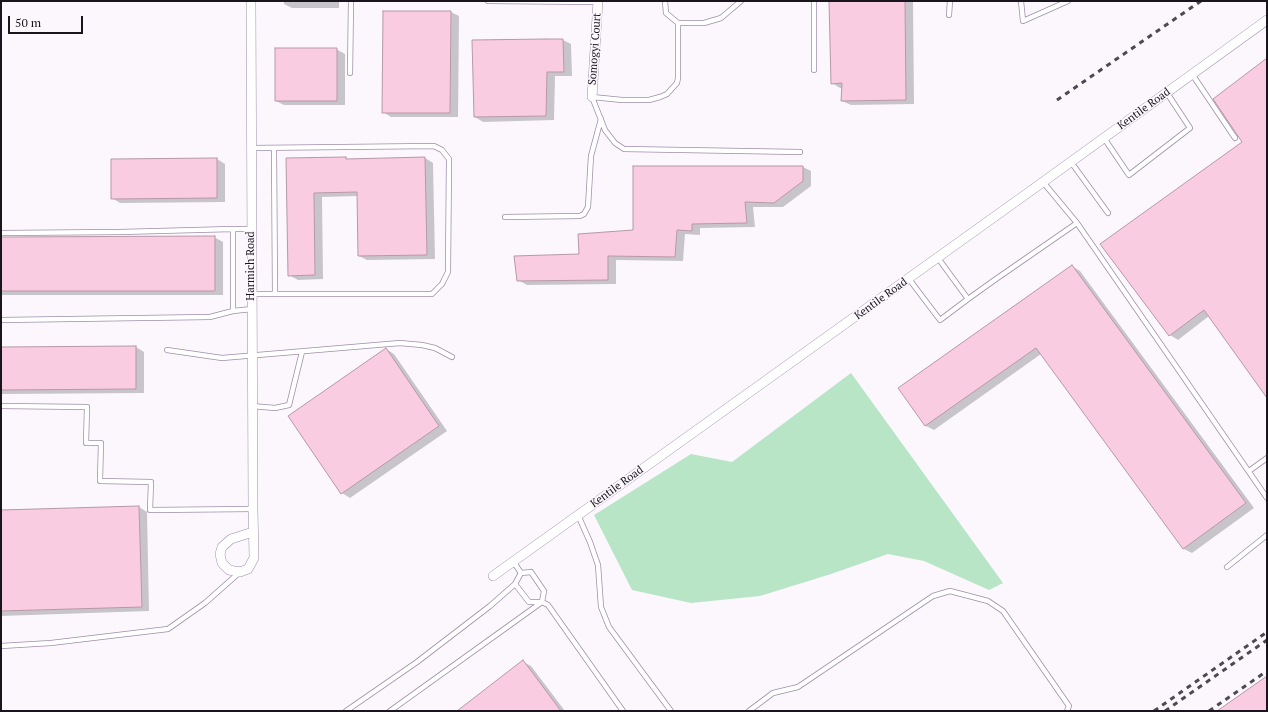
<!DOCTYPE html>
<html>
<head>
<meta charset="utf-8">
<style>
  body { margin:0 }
  #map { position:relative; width:1268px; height:712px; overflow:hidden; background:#fbf7fd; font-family:"PT Serif",serif }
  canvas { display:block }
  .frame { position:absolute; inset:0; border:2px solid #1a141e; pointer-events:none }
  .scale { position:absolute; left:8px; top:16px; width:75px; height:18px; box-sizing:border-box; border:2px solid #1a141e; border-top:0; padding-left:5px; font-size:12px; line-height:14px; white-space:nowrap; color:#1a141e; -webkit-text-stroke:3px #fbf7fd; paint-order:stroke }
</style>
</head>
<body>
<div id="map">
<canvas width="1268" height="712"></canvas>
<div class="frame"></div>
<div class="scale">50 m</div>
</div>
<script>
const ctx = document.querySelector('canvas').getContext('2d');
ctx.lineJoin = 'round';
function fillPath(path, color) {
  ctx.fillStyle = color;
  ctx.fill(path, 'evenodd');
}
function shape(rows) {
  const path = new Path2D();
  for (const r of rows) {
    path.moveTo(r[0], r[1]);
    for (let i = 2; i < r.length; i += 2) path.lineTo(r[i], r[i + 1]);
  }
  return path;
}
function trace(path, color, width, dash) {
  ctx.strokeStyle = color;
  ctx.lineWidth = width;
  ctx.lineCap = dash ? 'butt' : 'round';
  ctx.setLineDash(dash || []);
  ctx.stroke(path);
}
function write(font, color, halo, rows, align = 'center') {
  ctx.font = font + ' "PT Serif",serif';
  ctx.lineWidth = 3;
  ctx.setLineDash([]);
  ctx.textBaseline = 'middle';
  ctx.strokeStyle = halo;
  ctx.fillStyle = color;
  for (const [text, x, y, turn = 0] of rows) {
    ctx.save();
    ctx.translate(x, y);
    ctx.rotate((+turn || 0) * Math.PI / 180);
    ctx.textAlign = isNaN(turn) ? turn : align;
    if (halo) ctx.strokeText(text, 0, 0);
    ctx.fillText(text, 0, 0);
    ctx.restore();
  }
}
fillPath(shape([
  [851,373,1003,583,989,590,924,561,888,554,831,574,760,596,691,603,632,590,594,515,691,454,732,462]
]), '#b8e5c6');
fillPath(shape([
  [284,1,339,1,339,8,292,8,284,4],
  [830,1,913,1,914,104,851,105,842,101,843,88,840,88,832,83],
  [451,12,459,16,458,117,391,117,383,112],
  [563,40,571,44,572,76,555,76,554,120,483,122,475,117,473,41],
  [336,49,345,54,345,105,284,105,276,101],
  [1267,60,1267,397,1209,316,1178,340,1170,335,1243,142],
  [346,158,349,160,425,158,433,163,435,259,367,260,359,256,358,196,322,197,323,279,298,280,289,275,287,159],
  [217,159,225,164,225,202,120,203,112,198],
  [803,167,811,171,811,186,783,207,753,207,755,227,700,228,700,235,685,234,683,261,616,260,616,284,527,285,518,280,580,255,634,231],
  [1,237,214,237,223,242,223,295,1,295],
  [1072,266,1080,271,1254,508,1192,553,1184,549,1041,354,934,430,926,426,900,388],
  [136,347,144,352,144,393,1,394,1,348],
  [386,349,394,354,447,431,350,498,342,493],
  [139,507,147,512,149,611,1,616,1,511],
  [523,662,531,666,565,711,458,711]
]), '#0003');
const building = shape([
  [829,1,905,1,906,100,841,101,842,83,831,84,829,1],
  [383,11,451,11,450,113,382,113,383,11],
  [546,39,563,39,564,72,547,72,546,116,474,117,472,40,546,39],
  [275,48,337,48,337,101,275,101,275,48],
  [1267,58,1267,398,1204,310,1169,336,1100,244,1242,142,1213,99,1267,58],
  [346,157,346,159,425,157,427,255,358,256,357,192,314,193,315,275,288,276,286,158,346,157],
  [217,158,217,198,111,199,111,159,217,158],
  [633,166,803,166,803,181,774,203,745,202,747,223,692,224,692,231,677,230,675,257,608,256,608,280,517,281,514,256,579,254,578,234,633,230,633,166],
  [215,236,215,291,1,291,1,237,215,236],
  [1072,265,1246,503,1183,549,1036,348,925,426,898,388,1072,265],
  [136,346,136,389,1,390,1,347,136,346],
  [386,348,439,426,341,494,288,416,386,348],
  [139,506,142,607,1,611,1,510,139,506],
  [523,660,561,711,457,711,523,660],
  [1267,676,1267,711,1217,711,1267,676]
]);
fillPath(building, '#f9cce1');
trace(building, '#b798a6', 1);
const lane = shape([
  [488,1,598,2],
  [665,1,666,13,678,23,704,23,721,18,741,1],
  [1021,1,1023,21,1068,1],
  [949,15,950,1],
  [678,23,678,78,677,83,667,94,660,97,649,100,622,100,592,97,605,130,615,143,624,149,800,152],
  [814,70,814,1],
  [350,73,351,1],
  [1192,74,1235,138],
  [1104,138,1129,175,1190,128,1167,93],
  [251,148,434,146,442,150,449,159,448,272,442,284,432,294,252,294],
  [274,148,275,294],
  [1071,162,1108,213],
  [505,217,580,216,584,214,588,207,591,156,601,119],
  [1077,223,1267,498],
  [233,229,251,229],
  [1,233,120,232,233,229,233,311],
  [909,279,940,320,968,299,938,258],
  [968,299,996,279,1077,223,1043,182],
  [1,320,210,317,233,311,252,309],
  [167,350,222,358,400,343,422,345,435,348,452,357],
  [1,406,87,407,86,443,101,443,100,481,151,482,150,510,253,509],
  [252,406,275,408,289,405,302,352],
  [1249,471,1267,458],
  [578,515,590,542,598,565,601,607,609,627,671,711],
  [513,561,521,573],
  [1227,567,1267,535],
  [531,572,544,591,542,602,529,602,515,584,521,573,531,572],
  [1,646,51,643,168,629,205,603,240,572],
  [346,711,417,662,490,606,515,584],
  [390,711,542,602,548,605,623,711],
  [749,711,773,693,798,687,933,596,950,591,988,601,1003,611,1069,706,1067,711]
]);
const street = shape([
  [251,1,253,509,254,558,248,569,240,572,229,570,222,563,220,554,222,547,231,539,253,532],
  [592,97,598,1],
  [493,576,1043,182,1267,20]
]);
trace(lane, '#9e8ea8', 6);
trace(street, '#9e8ea8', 10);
trace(lane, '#fff', 4.5);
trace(street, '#fff', 9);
trace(shape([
  [1057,100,1201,1],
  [1154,711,1267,632],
  [1165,711,1267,640],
  [1209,711,1267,671]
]), '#4e4852', 3, [5, 5]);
write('11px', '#1a141e', '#fbf7fd', [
  ["Somogyi Court",595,49,-86],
  ["Kentile Road",1144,109,-36],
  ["Harmich Road",251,266,-90],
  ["Kentile Road",881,299,-36],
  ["Kentile Road",617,487,-36]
]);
</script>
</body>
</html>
